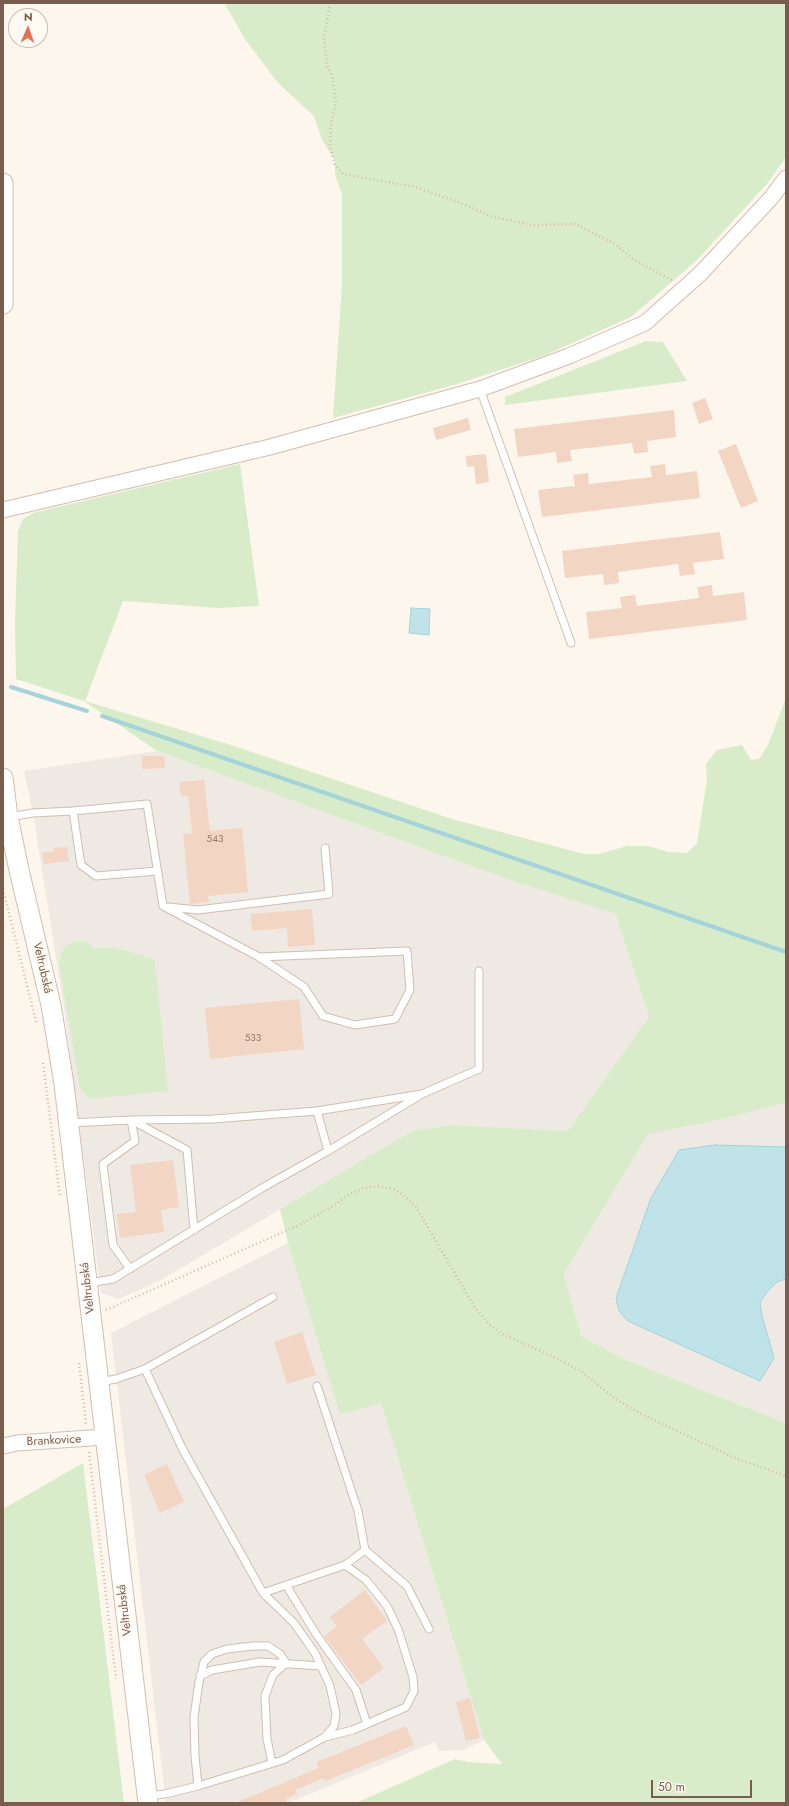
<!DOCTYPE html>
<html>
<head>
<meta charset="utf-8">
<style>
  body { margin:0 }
  #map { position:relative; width:789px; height:1806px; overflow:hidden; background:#fdf6ec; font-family:Jost,sans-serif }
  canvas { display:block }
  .frame { position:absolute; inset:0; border:4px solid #7a5c4d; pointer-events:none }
  .north { position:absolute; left:8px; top:8px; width:40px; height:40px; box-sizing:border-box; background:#fffaf3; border:1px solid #cabbb1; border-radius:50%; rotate:2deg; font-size:11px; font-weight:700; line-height:16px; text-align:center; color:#7a5c4d }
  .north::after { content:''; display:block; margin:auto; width:14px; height:18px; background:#e76f51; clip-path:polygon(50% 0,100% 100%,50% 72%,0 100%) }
  .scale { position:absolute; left:651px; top:1780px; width:101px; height:18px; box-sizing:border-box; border:2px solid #7a5c4d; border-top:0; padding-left:5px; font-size:12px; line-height:14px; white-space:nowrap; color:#7a5c4d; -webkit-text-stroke:3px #fffaf3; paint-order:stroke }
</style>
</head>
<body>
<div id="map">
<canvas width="789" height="1806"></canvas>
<div class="frame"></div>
<div class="north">N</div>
<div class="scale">50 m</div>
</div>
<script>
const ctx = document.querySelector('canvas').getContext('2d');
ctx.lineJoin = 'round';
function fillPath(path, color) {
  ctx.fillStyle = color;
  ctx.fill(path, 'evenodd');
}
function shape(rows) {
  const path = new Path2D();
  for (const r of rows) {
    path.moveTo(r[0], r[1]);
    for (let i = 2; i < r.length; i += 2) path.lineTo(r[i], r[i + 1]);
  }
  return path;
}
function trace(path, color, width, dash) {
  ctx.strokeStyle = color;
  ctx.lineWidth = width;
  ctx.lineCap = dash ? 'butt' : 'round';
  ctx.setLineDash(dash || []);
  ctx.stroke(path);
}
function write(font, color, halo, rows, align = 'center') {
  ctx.font = font + ' Jost,sans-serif';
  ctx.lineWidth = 4;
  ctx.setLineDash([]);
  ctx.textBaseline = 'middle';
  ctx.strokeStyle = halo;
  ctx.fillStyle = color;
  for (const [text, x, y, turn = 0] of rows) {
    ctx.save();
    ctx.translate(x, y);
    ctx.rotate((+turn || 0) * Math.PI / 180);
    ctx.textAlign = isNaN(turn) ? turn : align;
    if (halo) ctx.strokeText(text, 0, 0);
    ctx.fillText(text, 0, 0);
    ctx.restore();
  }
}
fillPath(shape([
  [157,751,504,878,618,914,649,1018,568,1131,451,1125,412,1131,161,1280,119,1299,101,1293,64,1007,33,813,24,771],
  [786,1102,786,1423,624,1359,581,1336,564,1274,647,1133],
  [288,1243,340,1415,381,1403,484,1740,463,1750,439,1751,435,1742,288,1803,166,1803,111,1333]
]), '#efe9e4');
fillPath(shape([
  [224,3,783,3,786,4,786,157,766,185,697,260,631,317,543,356,454,385,333,418,342,286,342,195,335,174,335,161,322,140,314,116,278,83,245,39],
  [646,341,663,342,687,381,505,405,505,397],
  [240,464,259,606,218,608,123,601,85,701,231,745,452,819,584,854,599,854,627,846,648,846,669,852,687,853,697,843,707,779,706,764,717,750,742,745,751,760,759,759,768,745,786,698,786,1102,740,1115,648,1134,564,1274,581,1336,624,1359,786,1423,786,1803,356,1803,455,1759,468,1762,502,1764,484,1740,381,1403,340,1415,288,1243,280,1209,412,1131,451,1125,568,1131,649,1017,616,914,504,878,157,751,84,701,16,679,15,623,18,531,23,519,33,513],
  [86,941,94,949,115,947,155,960,168,1091,90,1099,80,1088,59,963,61,954,66,946,74,942],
  [83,1463,124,1803,3,1803,3,1509]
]), '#d8ecc9');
const water = shape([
  [411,608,430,609,429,635,409,633,411,608],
  [715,1145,786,1147,786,1279,777,1282,768,1291,760,1302,762,1316,774,1358,760,1381,628,1321,619,1311,616,1298,651,1198,679,1150,715,1145]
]);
fillPath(water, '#bfe3e8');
trace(water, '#a5d3da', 1);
trace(shape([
  [11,687,87,711],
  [102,716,786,952]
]), '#a5d3da', 4);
fillPath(shape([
  [705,398,713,419,699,424,692,403],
  [674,410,676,437,647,441,648,452,634,454,632,443,570,450,572,461,557,463,556,452,518,457,514,429],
  [468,418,471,430,436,440,433,428],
  [736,444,758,501,741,508,718,451],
  [486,454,489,482,476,484,474,466,467,467,466,456],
  [665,464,666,475,697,471,700,498,542,517,538,490,575,486,573,475,588,473,589,484,652,477,650,466],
  [720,532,724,559,693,563,695,574,680,576,678,564,618,572,619,583,604,585,603,574,565,578,562,551],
  [712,585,713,596,744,592,747,620,589,639,586,612,622,608,620,597,635,595,637,606,699,598,697,587],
  [142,756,164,756,165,768,142,769],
  [204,780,210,831,242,828,248,892,208,896,209,902,190,904,183,834,192,833,188,796,181,796,179,782],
  [67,847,69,861,44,864,42,853,54,851,54,848],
  [312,909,315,945,288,947,287,928,252,931,251,914],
  [299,999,304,1049,210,1059,205,1008],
  [173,1160,179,1207,161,1210,164,1232,120,1238,117,1214,136,1212,130,1165],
  [302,1332,316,1375,287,1384,274,1342],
  [167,1464,184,1502,160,1513,144,1475],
  [365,1590,387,1621,362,1639,384,1668,361,1685,324,1636,337,1626,330,1617],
  [470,1698,480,1738,466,1741,456,1702],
  [406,1726,414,1745,325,1781,324,1778,295,1790,297,1794,286,1799,287,1803,235,1803,319,1768,317,1762]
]), '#f3d5c3');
const service = shape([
  [480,389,571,643],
  [73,811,81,865,96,876,157,871],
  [9,817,33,813,73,811,147,804,163,906,259,957,304,987,323,1016,355,1025,395,1019,410,990,407,951,259,957],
  [168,907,198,910,329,894,325,848],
  [317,1111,422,1094,479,1069,479,971],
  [69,1123,131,1120,213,1119,317,1111,328,1151,262,1188,113,1279,89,1283],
  [328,1151,419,1096],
  [130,1269,113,1245,103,1164,135,1141,131,1120,187,1150,194,1230],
  [145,1369,183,1450,263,1593,345,1565,365,1550,407,1586,429,1629],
  [99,1382,116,1379,145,1369,273,1297],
  [317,1386,358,1511,365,1550],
  [286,1585,316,1634,356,1690,367,1724],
  [200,1676,212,1670,260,1662,321,1666],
  [325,1737,353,1730,406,1707,414,1691,413,1677,398,1629,387,1606,366,1580,345,1565],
  [198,1786,195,1756,194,1717,199,1682,204,1662,212,1654,227,1649,253,1646,268,1646,280,1654,286,1663,273,1675,265,1696,267,1739,272,1763],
  [147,1796,165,1794,198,1786,283,1760,325,1737,334,1726,336,1714,330,1686,315,1653,294,1623,263,1593]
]);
const minor = shape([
  [3,510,270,447,480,389,569,356,645,323,700,274,771,198,786,178],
  [3,1446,17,1443,105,1437]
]);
const tertiary = shape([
  [3,183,3,304],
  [3,778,8,817,19,870,51,1005,64,1084,148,1803]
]);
trace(service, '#d1beb0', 9);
trace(minor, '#d1beb0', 17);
trace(tertiary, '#d1beb0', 21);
trace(shape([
  [330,3,324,39,327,66,332,76,336,101,331,124,330,146,335,165,343,174,415,187,455,201,494,217,533,225,575,224,615,244,633,259,673,281],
  [3,889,36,1022],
  [43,1063,60,1197],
  [106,1310,297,1226,333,1206,350,1194,364,1188,378,1186,393,1189,405,1196,416,1207,475,1308,488,1323,500,1333,556,1358,581,1371,615,1399,641,1414,735,1458,786,1476],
  [79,1363,86,1425],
  [89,1452,116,1679]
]), '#d9b8a5', 2.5, [1, 3]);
trace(service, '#fff', 7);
trace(minor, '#fff', 15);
trace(tertiary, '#fff', 19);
write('10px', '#987a6a', null, [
  ["543",215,840],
  ["533",253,1039]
]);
write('12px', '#7a5c4d', '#fffaf3', [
  ["Veltrubská",42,968,77],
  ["Veltrubská",88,1288,-97],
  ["Brankovice",54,1441,-3],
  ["Veltrubská",125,1610,-97]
]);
</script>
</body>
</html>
